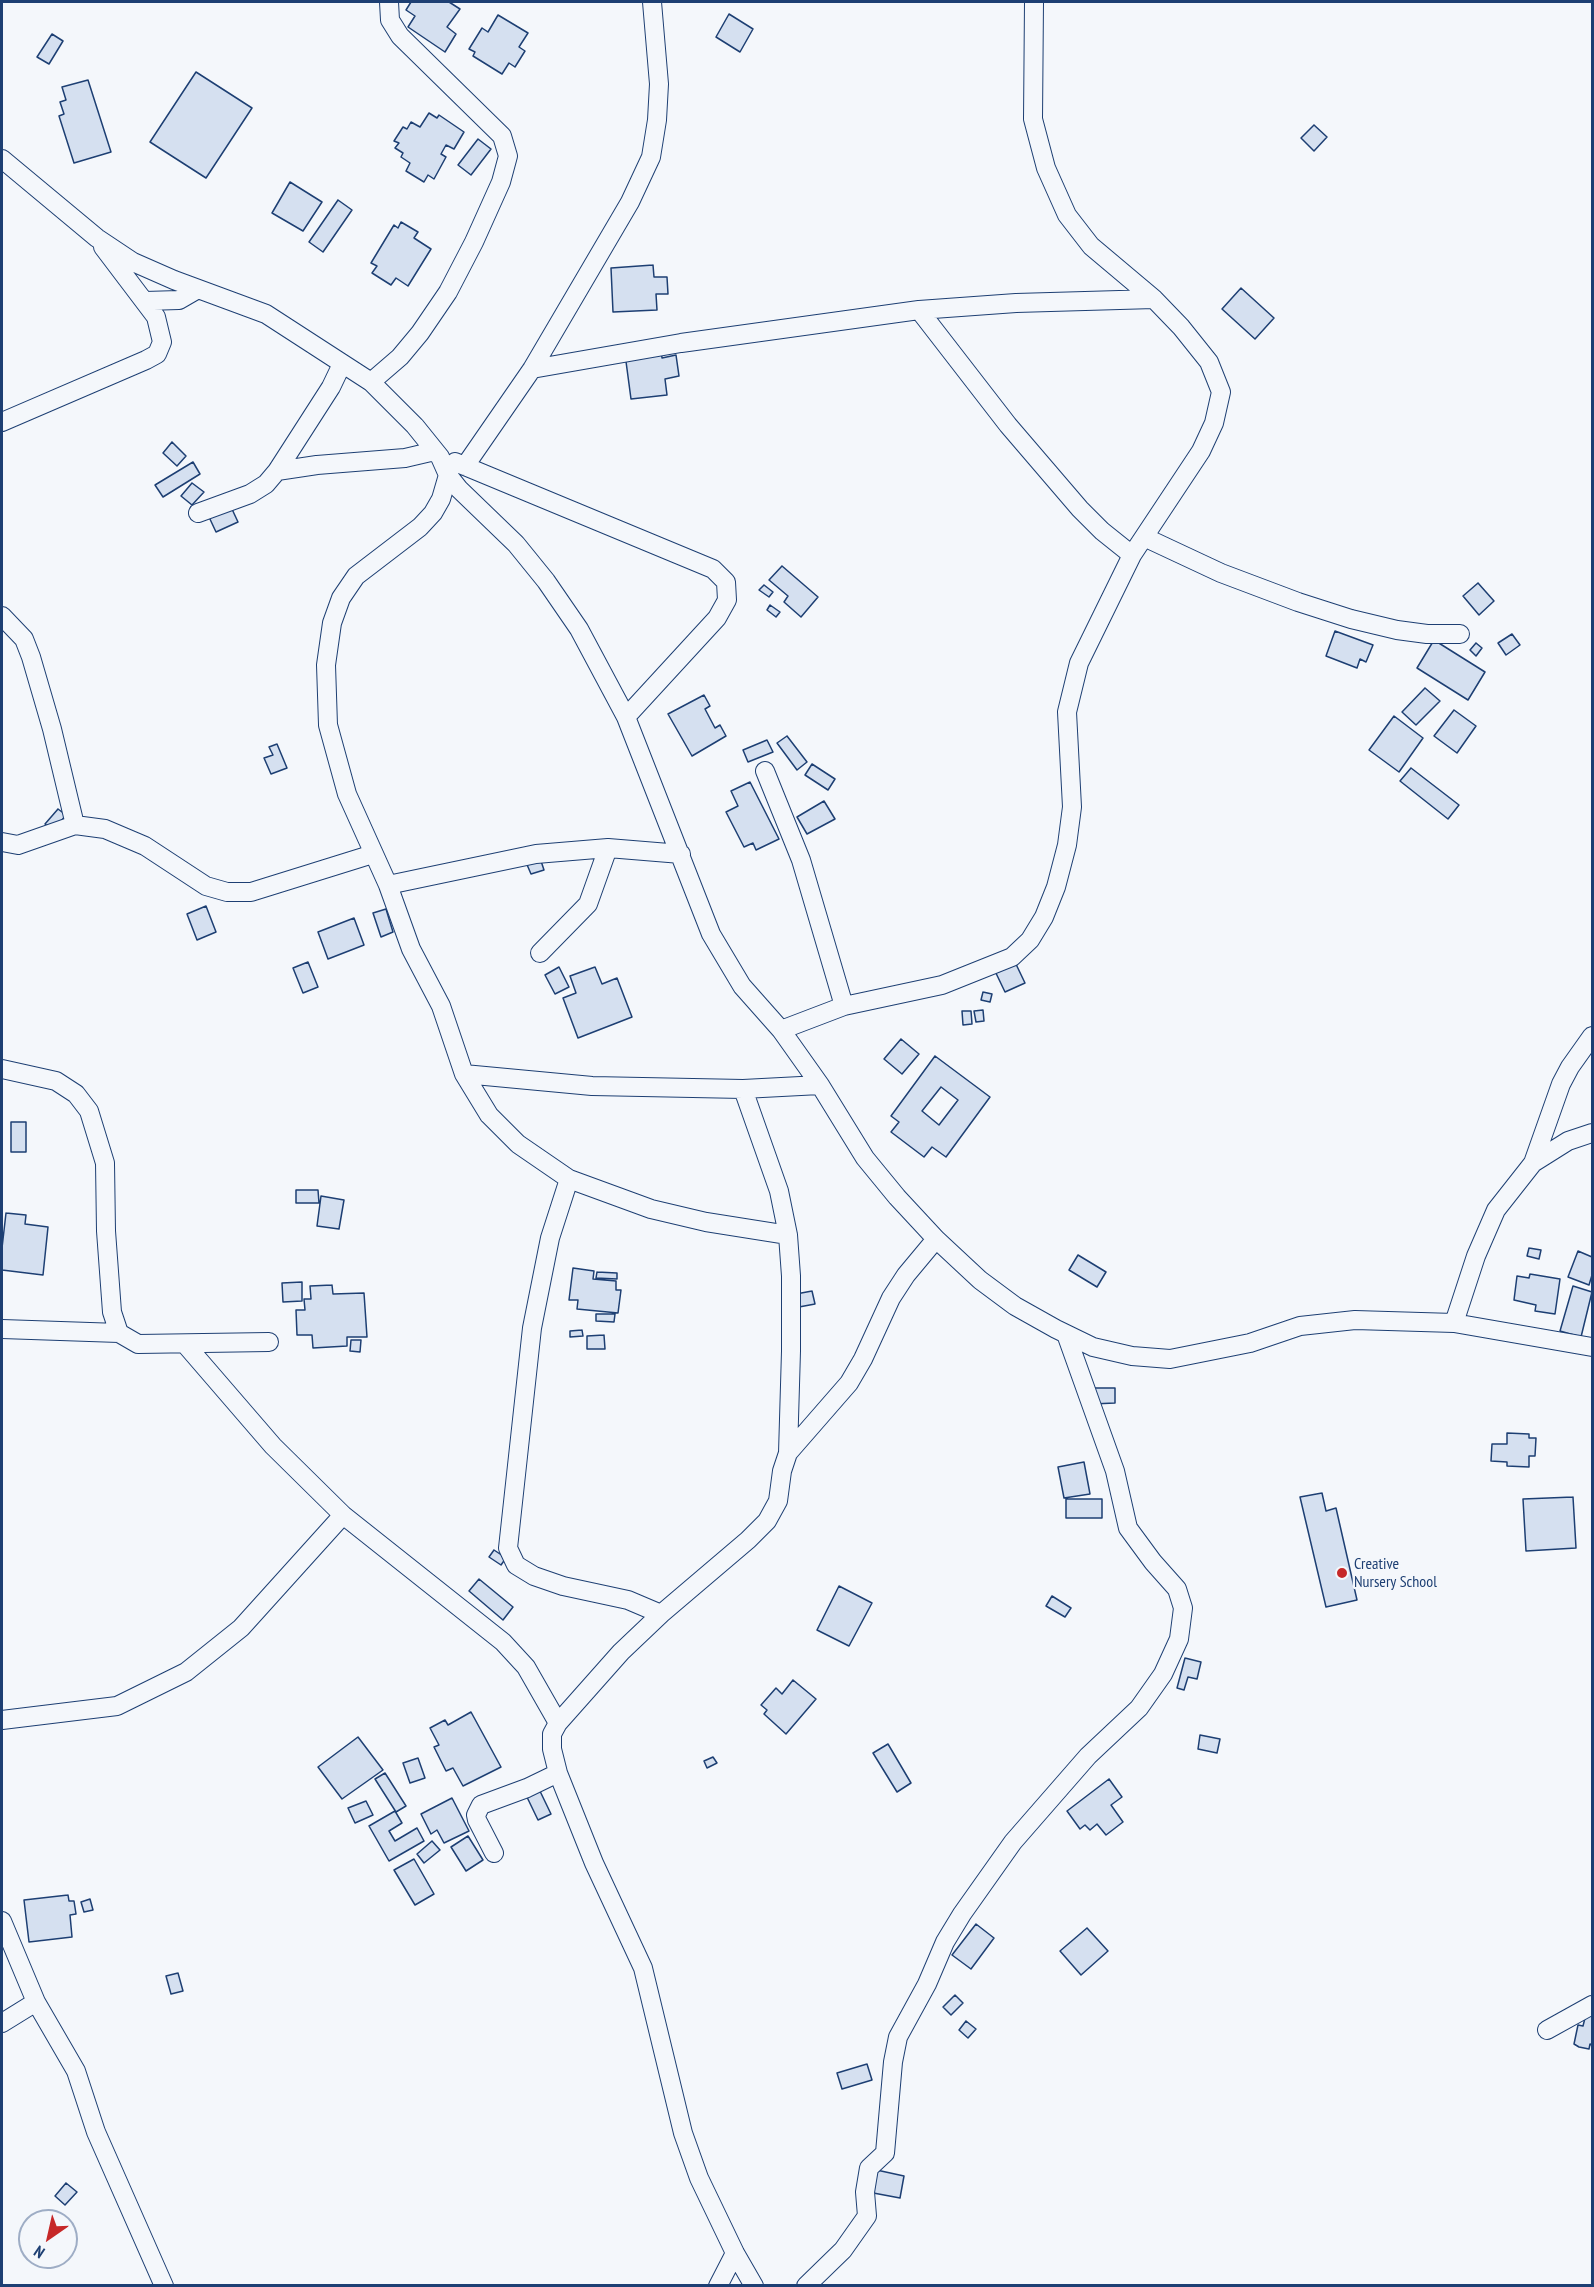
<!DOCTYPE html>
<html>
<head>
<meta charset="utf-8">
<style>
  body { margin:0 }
  #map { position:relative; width:1594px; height:2287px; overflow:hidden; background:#f4f7fb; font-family:"PT Sans Narrow",sans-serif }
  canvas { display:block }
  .frame { position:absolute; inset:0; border:3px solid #1d3f73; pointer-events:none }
  .north { position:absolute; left:18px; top:2209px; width:60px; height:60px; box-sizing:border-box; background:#f4f7fb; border:2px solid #9eadc5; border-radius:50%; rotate:214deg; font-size:16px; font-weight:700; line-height:24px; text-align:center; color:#1d3f73 }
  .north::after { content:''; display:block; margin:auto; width:21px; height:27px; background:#c62828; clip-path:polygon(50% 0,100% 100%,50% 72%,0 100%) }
</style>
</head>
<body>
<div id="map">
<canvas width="1594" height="2287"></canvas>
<div class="frame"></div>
<div class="north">N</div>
</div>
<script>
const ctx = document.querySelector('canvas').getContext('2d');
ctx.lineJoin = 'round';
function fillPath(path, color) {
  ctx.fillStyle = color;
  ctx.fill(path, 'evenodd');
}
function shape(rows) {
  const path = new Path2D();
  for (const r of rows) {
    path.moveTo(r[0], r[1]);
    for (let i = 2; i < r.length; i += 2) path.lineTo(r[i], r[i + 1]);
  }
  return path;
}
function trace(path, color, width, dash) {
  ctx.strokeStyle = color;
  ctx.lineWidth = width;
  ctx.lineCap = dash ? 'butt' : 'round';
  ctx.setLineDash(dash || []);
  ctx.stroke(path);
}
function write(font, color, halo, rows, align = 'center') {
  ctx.font = font + ' "PT Sans Narrow",sans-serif';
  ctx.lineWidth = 4.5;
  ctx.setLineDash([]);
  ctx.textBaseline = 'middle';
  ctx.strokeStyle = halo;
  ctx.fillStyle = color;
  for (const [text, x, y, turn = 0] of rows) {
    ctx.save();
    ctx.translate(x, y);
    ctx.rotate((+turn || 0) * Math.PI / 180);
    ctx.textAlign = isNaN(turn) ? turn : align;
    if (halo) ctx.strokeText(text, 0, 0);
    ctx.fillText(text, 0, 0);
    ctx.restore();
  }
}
const building = shape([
  [411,2,449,2,460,9,447,27,456,34,445,52,408,27,415,16,406,10,411,2],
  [729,14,753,29,740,52,716,37,729,14],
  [498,15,528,33,519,47,525,51,515,67,509,63,502,74,473,56,475,52,469,49,482,28,488,32,498,15],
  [52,34,63,41,49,64,37,57,52,34],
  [196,72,252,108,206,178,150,142,196,72],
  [88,80,111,152,74,163,59,116,64,114,60,102,66,100,62,87,88,80],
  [429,113,437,118,439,115,464,132,454,149,446,145,441,154,446,157,434,179,428,175,424,182,406,171,410,163,401,157,403,153,395,148,399,143,394,141,403,127,407,129,411,122,420,127,429,113],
  [1314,125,1327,137,1314,151,1301,138,1314,125],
  [478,139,491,149,471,175,458,165,478,139],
  [290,182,322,202,303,231,272,213,290,182],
  [338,200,352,210,323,252,309,242,338,200],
  [401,222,418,232,414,238,431,249,408,286,396,278,391,285,372,273,377,266,371,263,394,225,398,228,401,222],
  [653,265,654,277,667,277,668,294,656,294,657,310,613,312,611,268,653,265],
  [1241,288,1274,318,1255,339,1222,309,1241,288],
  [661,350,662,358,676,355,679,376,665,379,667,395,631,399,625,354,661,350],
  [172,442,186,456,177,466,163,453,172,442],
  [193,462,200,474,163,497,155,485,193,462],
  [192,483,204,492,192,505,181,496,192,483],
  [231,507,238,522,216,532,209,517,231,507],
  [782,566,818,597,801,617,784,602,788,596,769,580,782,566],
  [1478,583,1494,601,1479,615,1463,596,1478,583],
  [764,585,773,592,769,597,759,590,764,585],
  [770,605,780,612,776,617,767,610,770,605],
  [1335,631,1373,645,1366,662,1360,659,1357,668,1326,656,1335,631],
  [1512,634,1520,645,1506,655,1498,643,1512,634],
  [1434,640,1485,672,1468,700,1417,668,1434,640],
  [1476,643,1482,648,1476,656,1470,650,1476,643],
  [1425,688,1440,701,1416,725,1402,712,1425,688],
  [704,695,710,706,705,709,715,728,720,725,726,736,692,756,668,714,704,695],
  [1454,710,1476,726,1457,753,1434,736,1454,710],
  [1394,716,1423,738,1399,772,1369,750,1394,716],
  [787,736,807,762,797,770,777,743,787,736],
  [767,740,773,752,748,762,743,750,767,740],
  [277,744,287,768,271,774,264,758,273,755,269,747,277,744],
  [812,764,835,779,828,790,805,775,812,764],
  [1411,768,1459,805,1448,819,1400,781,1411,768],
  [750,782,779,839,756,850,753,843,744,847,726,812,738,806,731,791,750,782],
  [824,801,835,819,807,834,797,817,824,801],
  [58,809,66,815,53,831,45,824,58,809],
  [539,855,544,870,531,874,525,860,539,855],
  [206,906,216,932,197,940,187,914,206,906],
  [386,909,393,932,381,937,373,913,386,909],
  [354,918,364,945,328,959,318,932,354,918],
  [1014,960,1025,983,1005,992,994,969,1014,960],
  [308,962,318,987,303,993,293,968,308,962],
  [559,967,569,987,555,994,545,975,559,967],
  [595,967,602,984,617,978,632,1017,578,1038,563,998,576,993,570,976,595,967],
  [983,992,992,994,990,1002,981,1000,983,992],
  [983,1010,984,1021,976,1022,974,1011,983,1010],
  [962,1011,971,1011,972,1024,963,1025,962,1011],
  [901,1039,919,1054,902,1074,884,1059,901,1039],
  [935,1056,990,1097,946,1157,932,1147,924,1157,891,1132,899,1122,891,1116,935,1056],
  [941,1087,958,1100,939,1125,922,1111,941,1087],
  [11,1122,26,1122,26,1152,11,1152,11,1122],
  [296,1190,318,1190,319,1203,296,1203,296,1190],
  [321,1196,344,1200,339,1229,317,1226,321,1196],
  [6,1213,26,1215,25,1224,48,1227,43,1275,2,1270,2,1248,6,1213],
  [1529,1248,1541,1250,1539,1259,1527,1256,1529,1248],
  [1578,1251,1592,1257,1592,1275,1589,1285,1568,1277,1578,1251],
  [1078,1255,1106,1272,1097,1287,1069,1270,1078,1255],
  [573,1268,594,1271,593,1279,616,1281,616,1290,621,1290,618,1313,577,1309,578,1300,569,1300,573,1268],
  [597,1272,617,1273,617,1279,596,1278,597,1272],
  [1530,1274,1560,1279,1555,1314,1535,1311,1536,1305,1514,1300,1517,1276,1529,1278,1530,1274],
  [302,1282,302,1301,283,1302,282,1283,302,1282],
  [332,1285,333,1294,364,1293,367,1337,347,1337,347,1346,313,1348,312,1335,297,1335,296,1310,305,1310,304,1299,311,1299,310,1286,332,1285],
  [1573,1286,1592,1292,1581,1337,1560,1331,1573,1286],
  [812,1291,815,1304,799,1307,796,1294,812,1291],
  [596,1314,615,1314,614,1322,596,1321,596,1314],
  [582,1330,583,1336,570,1337,570,1331,582,1330],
  [604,1335,605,1349,587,1349,587,1336,604,1335],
  [351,1340,361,1340,360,1352,350,1351,351,1340],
  [1092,1388,1115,1388,1115,1403,1092,1404,1092,1388],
  [1507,1433,1529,1434,1529,1438,1536,1438,1535,1456,1529,1456,1529,1467,1507,1466,1507,1462,1491,1461,1492,1444,1507,1444,1507,1433],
  [1084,1462,1090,1494,1064,1498,1058,1467,1084,1462],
  [1322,1493,1326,1511,1336,1508,1357,1600,1326,1607,1300,1497,1322,1493],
  [1573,1497,1576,1548,1526,1551,1523,1499,1573,1497],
  [1066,1499,1102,1499,1102,1518,1066,1518,1066,1499],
  [494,1550,506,1558,501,1565,489,1557,494,1550],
  [479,1579,513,1607,503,1620,469,1591,479,1579],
  [839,1586,872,1603,849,1646,817,1630,839,1586],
  [1052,1596,1071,1608,1065,1617,1046,1606,1052,1596],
  [1185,1658,1201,1662,1197,1679,1188,1677,1184,1690,1177,1688,1185,1658],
  [793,1680,816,1699,786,1734,764,1714,767,1710,761,1705,776,1688,782,1694,793,1680],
  [471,1712,501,1767,463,1786,453,1768,446,1771,434,1747,439,1745,430,1728,445,1720,448,1725,471,1712],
  [1200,1735,1220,1739,1217,1753,1198,1749,1200,1735],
  [358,1737,383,1770,342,1799,318,1767,358,1737],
  [888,1744,911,1783,897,1792,873,1753,888,1744],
  [713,1757,717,1763,707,1768,704,1761,713,1757],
  [418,1758,425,1778,410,1783,403,1763,418,1758],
  [385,1773,406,1806,396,1812,375,1779,385,1773],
  [1109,1779,1122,1797,1111,1805,1123,1822,1106,1835,1097,1824,1090,1830,1085,1825,1080,1829,1067,1811,1109,1779],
  [538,1787,551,1814,538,1820,525,1793,538,1787],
  [452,1798,469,1831,444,1843,437,1830,431,1834,421,1814,452,1798],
  [366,1801,373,1815,355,1823,348,1808,366,1801],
  [395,1811,402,1823,389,1831,395,1841,417,1828,424,1841,389,1861,369,1826,395,1811],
  [468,1836,483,1860,466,1871,451,1847,468,1836],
  [432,1841,440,1850,424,1863,417,1854,432,1841],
  [414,1859,434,1894,415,1905,394,1870,414,1859],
  [68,1895,69,1901,74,1901,76,1914,70,1915,72,1937,29,1942,24,1900,68,1895],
  [90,1899,93,1910,84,1912,81,1902,90,1899],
  [976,1924,994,1938,971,1969,952,1955,976,1924],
  [1087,1928,1108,1951,1081,1975,1060,1951,1087,1928],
  [178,1973,183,1991,171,1994,166,1976,178,1973],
  [955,1995,963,2003,951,2015,943,2007,955,1995],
  [1592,2010,1592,2045,1590,2044,1589,2049,1579,2047,1574,2044,1578,2025,1583,2026,1586,2014,1592,2010],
  [966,2021,976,2029,968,2038,959,2030,966,2021],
  [867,2064,872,2080,842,2089,837,2073,867,2064],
  [872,2169,904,2176,900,2198,868,2192,872,2169],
  [66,2183,77,2192,65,2205,55,2196,66,2183]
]);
fillPath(building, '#d5e0f0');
trace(building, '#1d3f73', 1.5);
const minor = shape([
  [2,159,97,238,133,262,174,280,266,314,371,382,415,426,440,457,448,475,459,489,516,544,546,581,579,629,626,717,711,934,742,986,781,1030,820,1085,865,1158,897,1197,936,1239,980,1280,1015,1306,1056,1329,1093,1347,1132,1356,1170,1359,1250,1343,1300,1326,1355,1320,1454,1323,1592,1347],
  [145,301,179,300,198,289],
  [919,310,1008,425,1080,509,1102,531,1132,555],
  [532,369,681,343,919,310,1016,303,1154,299],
  [371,382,400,357,420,333,448,292,474,242,501,182,508,156,502,136,400,36,390,20,389,2],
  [2,422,146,360,157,354,162,342,156,317,103,247],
  [455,462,713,569,726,582,727,600,717,618,626,717],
  [465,466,532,369,630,202,651,157,657,120,659,84,652,2],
  [277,471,317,465,405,458,435,451],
  [448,475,441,499,433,513,420,527,356,576,341,598,332,623,326,665,328,725,347,794,388,885,411,949,441,1006,464,1074,489,1115,518,1144,569,1179,651,1209,706,1222,788,1235],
  [198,513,250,494,266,484,277,471,331,387,342,364],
  [1144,537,1221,573,1298,602,1351,619,1397,630,1427,634,1460,634],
  [2,616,24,639,31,657,52,729,75,825],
  [765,771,801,860,844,1006],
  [2,842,18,845,75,825,105,829,145,846,206,886,227,892,251,892,373,854],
  [388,885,536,854,608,848,681,854],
  [540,953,588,904,608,848],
  [781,1030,844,1006,942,985,1012,957,1030,940,1044,917,1056,887,1067,845,1072,807,1067,712,1079,663,1132,555,1201,451,1214,423,1221,392,1209,362,1181,327,1154,299,1091,246,1067,215,1046,168,1033,119,1034,2],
  [2,1069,56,1081,76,1094,89,1111,105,1163,106,1231,112,1312,119,1333,138,1344,269,1342],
  [464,1074,592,1086,743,1089,820,1085],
  [743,1089,779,1191,788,1235,791,1276,791,1351,788,1453],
  [1533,1163,1561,1084,1570,1067,1592,1036],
  [569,1179,550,1238,532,1328,508,1548,516,1565,534,1576,563,1586,628,1600,661,1614],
  [1454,1323,1476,1256,1496,1210,1533,1163,1568,1141,1592,1133],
  [2,1329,119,1333],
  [185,1344,273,1446,343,1515,503,1642,526,1667,558,1723],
  [2,1720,117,1706,186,1672,241,1628,343,1515],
  [494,1853,477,1820,476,1815,481,1805,527,1788,558,1773],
  [2,1921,36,2002,76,2071,96,2132,164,2286],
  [2,2023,36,2002],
  [1547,2030,1592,2005],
  [718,2286,735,2253],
  [754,2286,735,2253,699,2178,683,2133,643,1968,594,1863,558,1773,552,1749,552,1734,558,1723,621,1652,661,1614,748,1540,767,1521,778,1501,782,1471,788,1453,849,1383,863,1359,891,1298,906,1275,936,1239],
  [806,2286,843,2250,867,2216,865,2192,869,2168,885,2153,893,2062,898,2037,927,1984,945,1942,962,1914,1013,1842,1088,1756,1139,1708,1163,1674,1179,1639,1183,1608,1177,1589,1153,1562,1128,1528,1115,1471,1066,1334]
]);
trace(minor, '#1d3f73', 20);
trace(minor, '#f4f7fb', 18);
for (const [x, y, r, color] of [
  [1342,1573,6,"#c62828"]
]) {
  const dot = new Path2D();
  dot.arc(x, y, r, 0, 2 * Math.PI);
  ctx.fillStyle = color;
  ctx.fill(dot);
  trace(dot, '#f4f7fb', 2);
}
write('16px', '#1d3f73', '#f4f7fb', [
  ["Creative",1354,1564],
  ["Nursery School",1354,1582]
], 'left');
</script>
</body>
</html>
